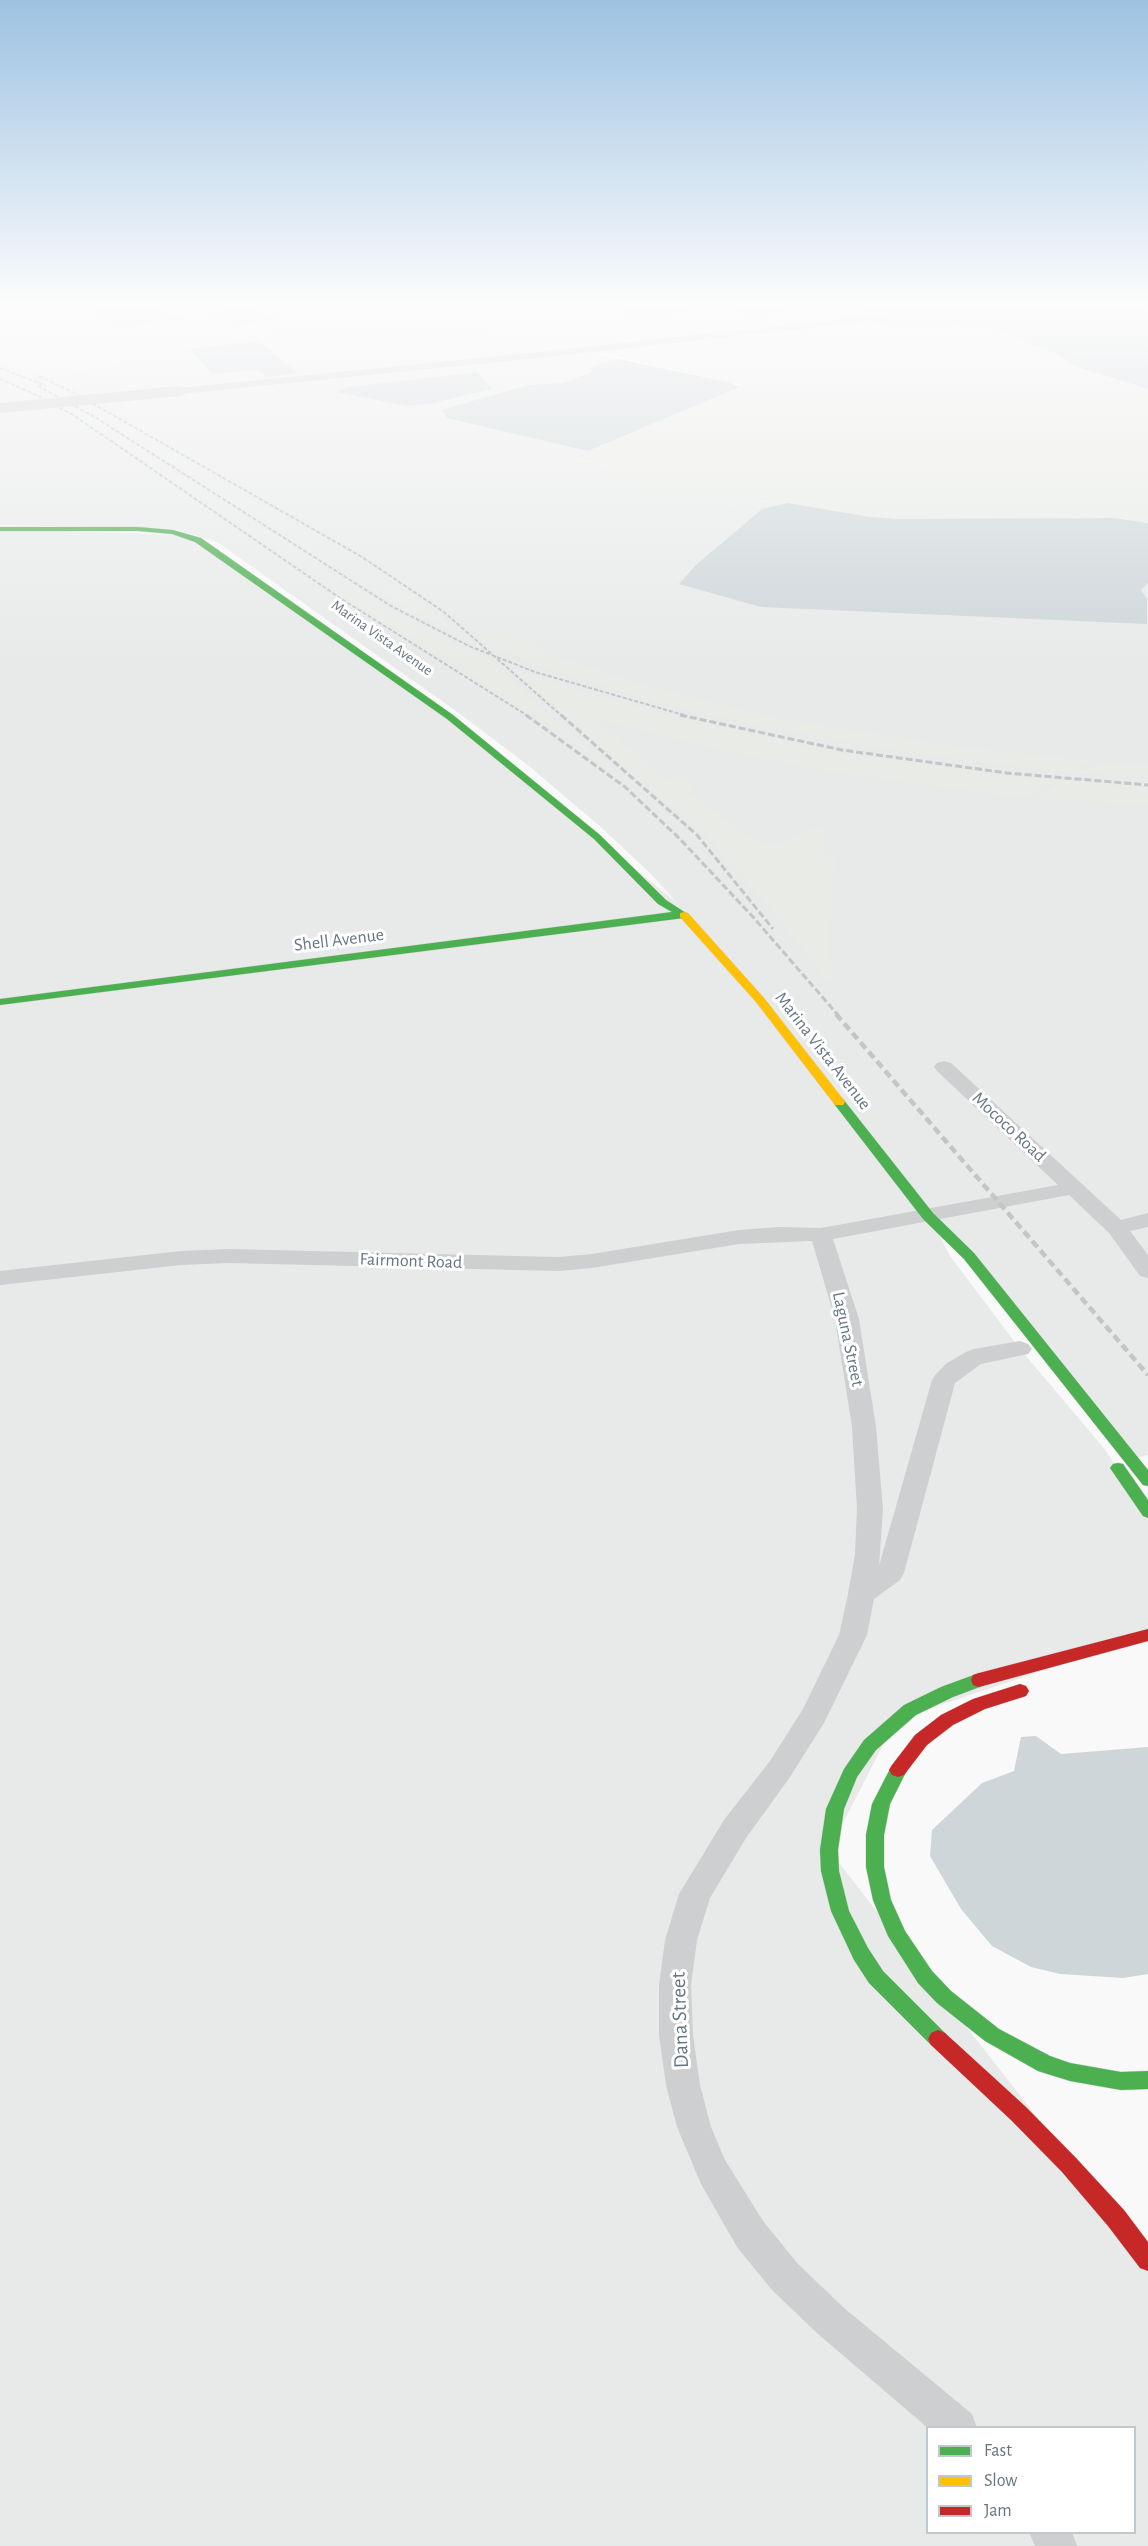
<!DOCTYPE html>
<html>
<head>
<meta charset="utf-8">
<style>
  body { margin:0 }
  #map { position:relative; width:1148px; height:2546px; overflow:hidden; background:#f9f9f9; font-family:"Alegreya Sans",sans-serif }
  canvas { display:block }
  .legend { position:absolute; left:926px; top:2426px; width:210px; height:108px; box-sizing:border-box; background:#fff; border:2px solid #c1c8cd; margin:0; padding:8px 10px; list-style:none; font-size:18px; color:#657683 }
  .legend li { display:flex; align-items:center; gap:12px; height:30px }
  .legend b { width:30px; border:2px solid #c1c8cd }
</style>
</head>
<body>
<div id="map">
<canvas width="1148" height="2546"></canvas>
<ul class="legend">
<li><b style="height:8px;background:#4caf50"></b>Fast</li>
<li><b style="height:8px;background:#ffc107"></b>Slow</li>
<li><b style="height:8px;background:#c62828"></b>Jam</li>
</ul>
</div>
<script>
const ctx = document.querySelector('canvas').getContext('2d');
ctx.lineJoin = 'round';
function fillPath(path, color) {
  ctx.fillStyle = color;
  ctx.fill(path, 'evenodd');
}
function shape(rows) {
  const path = new Path2D();
  for (const r of rows) {
    path.moveTo(r[0], r[1]);
    for (let i = 2; i < r.length; i += 2) path.lineTo(r[i], r[i + 1]);
  }
  return path;
}
function trace(path, color, width, dash) {
  ctx.strokeStyle = color;
  ctx.lineWidth = width;
  ctx.lineCap = dash ? 'butt' : 'round';
  ctx.setLineDash(dash || []);
  ctx.stroke(path);
}
function write(font, color, halo, rows, align = 'center') {
  ctx.font = font + ' "Alegreya Sans",sans-serif';
  ctx.lineWidth = 6;
  ctx.setLineDash([]);
  ctx.textBaseline = 'middle';
  ctx.strokeStyle = halo;
  ctx.fillStyle = color;
  for (const [text, x, y, turn = 0] of rows) {
    ctx.save();
    ctx.translate(x, y);
    ctx.rotate((+turn || 0) * Math.PI / 180);
    ctx.textAlign = isNaN(turn) ? turn : align;
    if (halo) ctx.strokeText(text, 0, 0);
    ctx.fillText(text, 0, 0);
    ctx.restore();
  }
}
fillPath(shape([
  [387,306,565,348,862,318,599,354,739,387,584,454,576,460,614,466,731,505,754,501,787,503,1148,523,1148,1455,1131,1459,930,1218,950,1256,1020,1349,1103,1447,1148,1512,1148,1635,896,1720,829,1850,1148,2260,1148,2546,0,2546,0,529,185,535,450,717,677,903,651,874,603,829,529,766,456,711,217,542,174,529,0,525,0,361,49,377],
  [928,2428,1134,2428,1134,2532,928,2532]
]), '#e8e9e9');
fillPath(shape([
  [0,306,584,306,599,309,618,308,630,316,666,317,727,308,736,313,766,315,826,308,858,312,901,327,960,325,988,327,1059,355,1074,366,1148,389,1148,523,1115,518,870,517,787,503,754,501,731,505,588,482,613,466,568,458,742,385,572,347,565,348,387,306,48,377,0,361],
  [398,587,451,624,467,636,428,618,379,591],
  [364,595,419,626,490,658,526,695,640,792,534,715,348,599],
  [506,630,543,650,572,661,646,685,731,707,779,718,948,745,1089,760,1076,769,1087,770,1102,761,1148,765,1148,777,1063,772,915,754,739,722,660,703,555,671,492,648,478,634],
  [509,667,585,692,673,716,832,751,1008,776,1148,788,1148,805,1035,798,1055,785,1049,784,1023,798,837,773,720,750,594,718,665,779,683,776,697,788,689,792,739,830,770,846,826,824,824,855,835,856,829,950,834,977,829,984,772,911,709,839]
]), '#e8ebe6');
fillPath(shape([
  [85,306,154,306,185,319,120,327],
  [248,306,279,318,237,326,202,313],
  [584,306,1148,306,1148,389,1074,366,1059,355,988,327,960,325,901,327,875,323,859,317,858,312,826,308,751,316,736,313,727,308,646,318,630,316,618,308,599,309],
  [259,341,298,373,268,377,257,370,212,374,190,349],
  [618,359,729,382,739,387,588,451,447,418,442,410,528,385,562,383,592,372,590,367],
  [477,372,492,389,433,403,407,406,337,392,348,387],
  [787,503,870,517,897,519,1115,518,1148,523,1148,583,1141,590,1147,599,1147,624,761,607,679,584,696,565,762,509],
  [1036,1736,1061,1754,1148,1747,1148,1974,1123,1978,1060,1974,1031,1967,992,1946,961,1909,930,1856,932,1830,982,1783,1014,1771,1021,1737]
]), '#ced6d9');
const fast = shape([
  [0,527,138,527,173,530,201,538,453,715,600,835,666,900,689,915,684,918,0,1005,0,999,672,912,658,904,594,839,447,719,195,542,172,534,138,531,0,531,0,527],
  [839,1098,843,1099,933,1213,974,1253,1148,1470,1148,1486,1143,1485,964,1259,923,1219,835,1105,833,1102,835,1099,839,1098],
  [1118,1463,1123,1464,1148,1500,1148,1518,1143,1516,1110,1468,1113,1464,1118,1463],
  [979,1673,985,1675,987,1680,985,1685,953,1697,916,1715,876,1750,857,1777,844,1809,838,1850,839,1871,849,1911,868,1948,883,1971,945,2033,948,2039,945,2045,938,2048,931,2045,869,1983,854,1960,831,1911,821,1871,820,1850,826,1809,844,1769,864,1740,904,1705,941,1687,979,1673],
  [898,1763,904,1765,907,1770,890,1804,884,1835,884,1867,891,1900,905,1931,932,1971,951,1991,999,2029,1050,2056,1070,2063,1121,2072,1148,2071,1148,2089,1121,2090,1070,2081,1038,2071,985,2041,937,2003,918,1983,888,1936,873,1900,866,1867,866,1835,872,1804,892,1765,898,1763]
]);
const slow = shape([
  [684,912,688,913,764,998,843,1099,845,1102,843,1105,835,1105,756,1002,680,917,680,913,684,912]
]);
const jam = shape([
  [1148,1629,1148,1641,979,1687,973,1685,971,1680,973,1675,979,1673,1148,1629],
  [1020,1684,1026,1686,1029,1691,1026,1696,985,1709,953,1725,927,1745,904,1775,898,1777,892,1775,889,1770,892,1765,915,1735,941,1715,973,1699,1020,1684],
  [938,2030,945,2033,1026,2107,1076,2158,1124,2210,1148,2242,1148,2271,1140,2268,1108,2226,1062,2172,1012,2121,931,2045,928,2039,931,2033,938,2030]
]);
trace(fast, '#d5d6d7', 1);
trace(slow, '#d5d6d7', 1);
trace(jam, '#d5d6d7', 1);
fillPath(shape([
  [963,306,986,306,982,309,539,358,180,394,175,391,180,388,539,352,963,306],
  [944,1061,951,1063,1121,1220,1148,1213,1148,1227,1130,1231,1148,1255,1148,1278,1140,1276,1109,1233,1069,1195,833,1239,859,1319,876,1427,883,1509,879,1566,932,1380,936,1374,947,1363,966,1352,974,1349,1020,1341,1028,1344,1032,1349,1028,1354,981,1364,955,1383,904,1573,900,1580,874,1599,867,1635,824,1723,790,1777,746,1838,710,1898,697,1940,691,1985,693,2035,700,2085,711,2127,725,2160,763,2221,798,2264,844,2308,972,2414,977,2428,928,2428,818,2334,772,2290,737,2247,701,2184,677,2127,666,2085,659,2035,659,1985,665,1940,679,1894,724,1820,770,1761,803,1709,839,1635,848,1594,855,1554,857,1509,852,1427,835,1319,812,1241,739,1244,592,1268,558,1271,229,1263,181,1265,0,1285,0,1271,181,1251,229,1249,558,1257,592,1254,739,1230,779,1227,821,1228,1058,1185,937,1071,934,1067,937,1063,944,1061],
  [1029,2532,1072,2532,1077,2546,1035,2546,1029,2532]
]), '#cecfd0');
fillPath(fast, '#4caf50');
fillPath(slow, '#ffc107');
fillPath(jam, '#c62828');
trace(shape([
  [0,368,46,386],
  [39,376,76,394,362,557,444,612,562,716],
  [0,379,41,397,76,417,340,598,528,716],
  [38,386,93,416,391,606,469,646,535,672,687,716]
]), '#c3c5c6', 2, [4, 2]);
trace(shape([
  [526,715,625,787,680,839,753,917,838,1015],
  [561,715,697,835,773,929],
  [680,715,842,750,1007,773,1148,785]
]), '#c3c5c6', 3, [7, 3]);
trace(shape([
  [836,1014,1148,1375]
]), '#c3c5c6', 4.5, [8, 4.5]);
trace(shape([
  [0,408,180,391]
]), '#cecfd0', 10);
const sky = ctx.createLinearGradient(0, 0, 0, 662);
sky.addColorStop(0, '#9dc2e2');
sky.addColorStop(0.46, '#fcfcfc');
sky.addColorStop(1, '#fcfcfc00');
ctx.fillStyle = sky;
ctx.fillRect(0, 0, 1148, 662);
write('15px', '#657683', '#fff', [
  ["Marina Vista Avenue",382,638,35]
]);
write('18px', '#657683', '#fff', [
  ["Shell Avenue",339,940,-7],
  ["Marina Vista Avenue",823,1051,52],
  ["Mococo Road",1009,1127,43],
  ["Fairmont Road",411,1261,2],
  ["Laguna Street",848,1339,78]
]);
write('21px', '#657683', '#fff', [
  ["Dana Street",680,2020,-92]
]);
</script>
</body>
</html>
